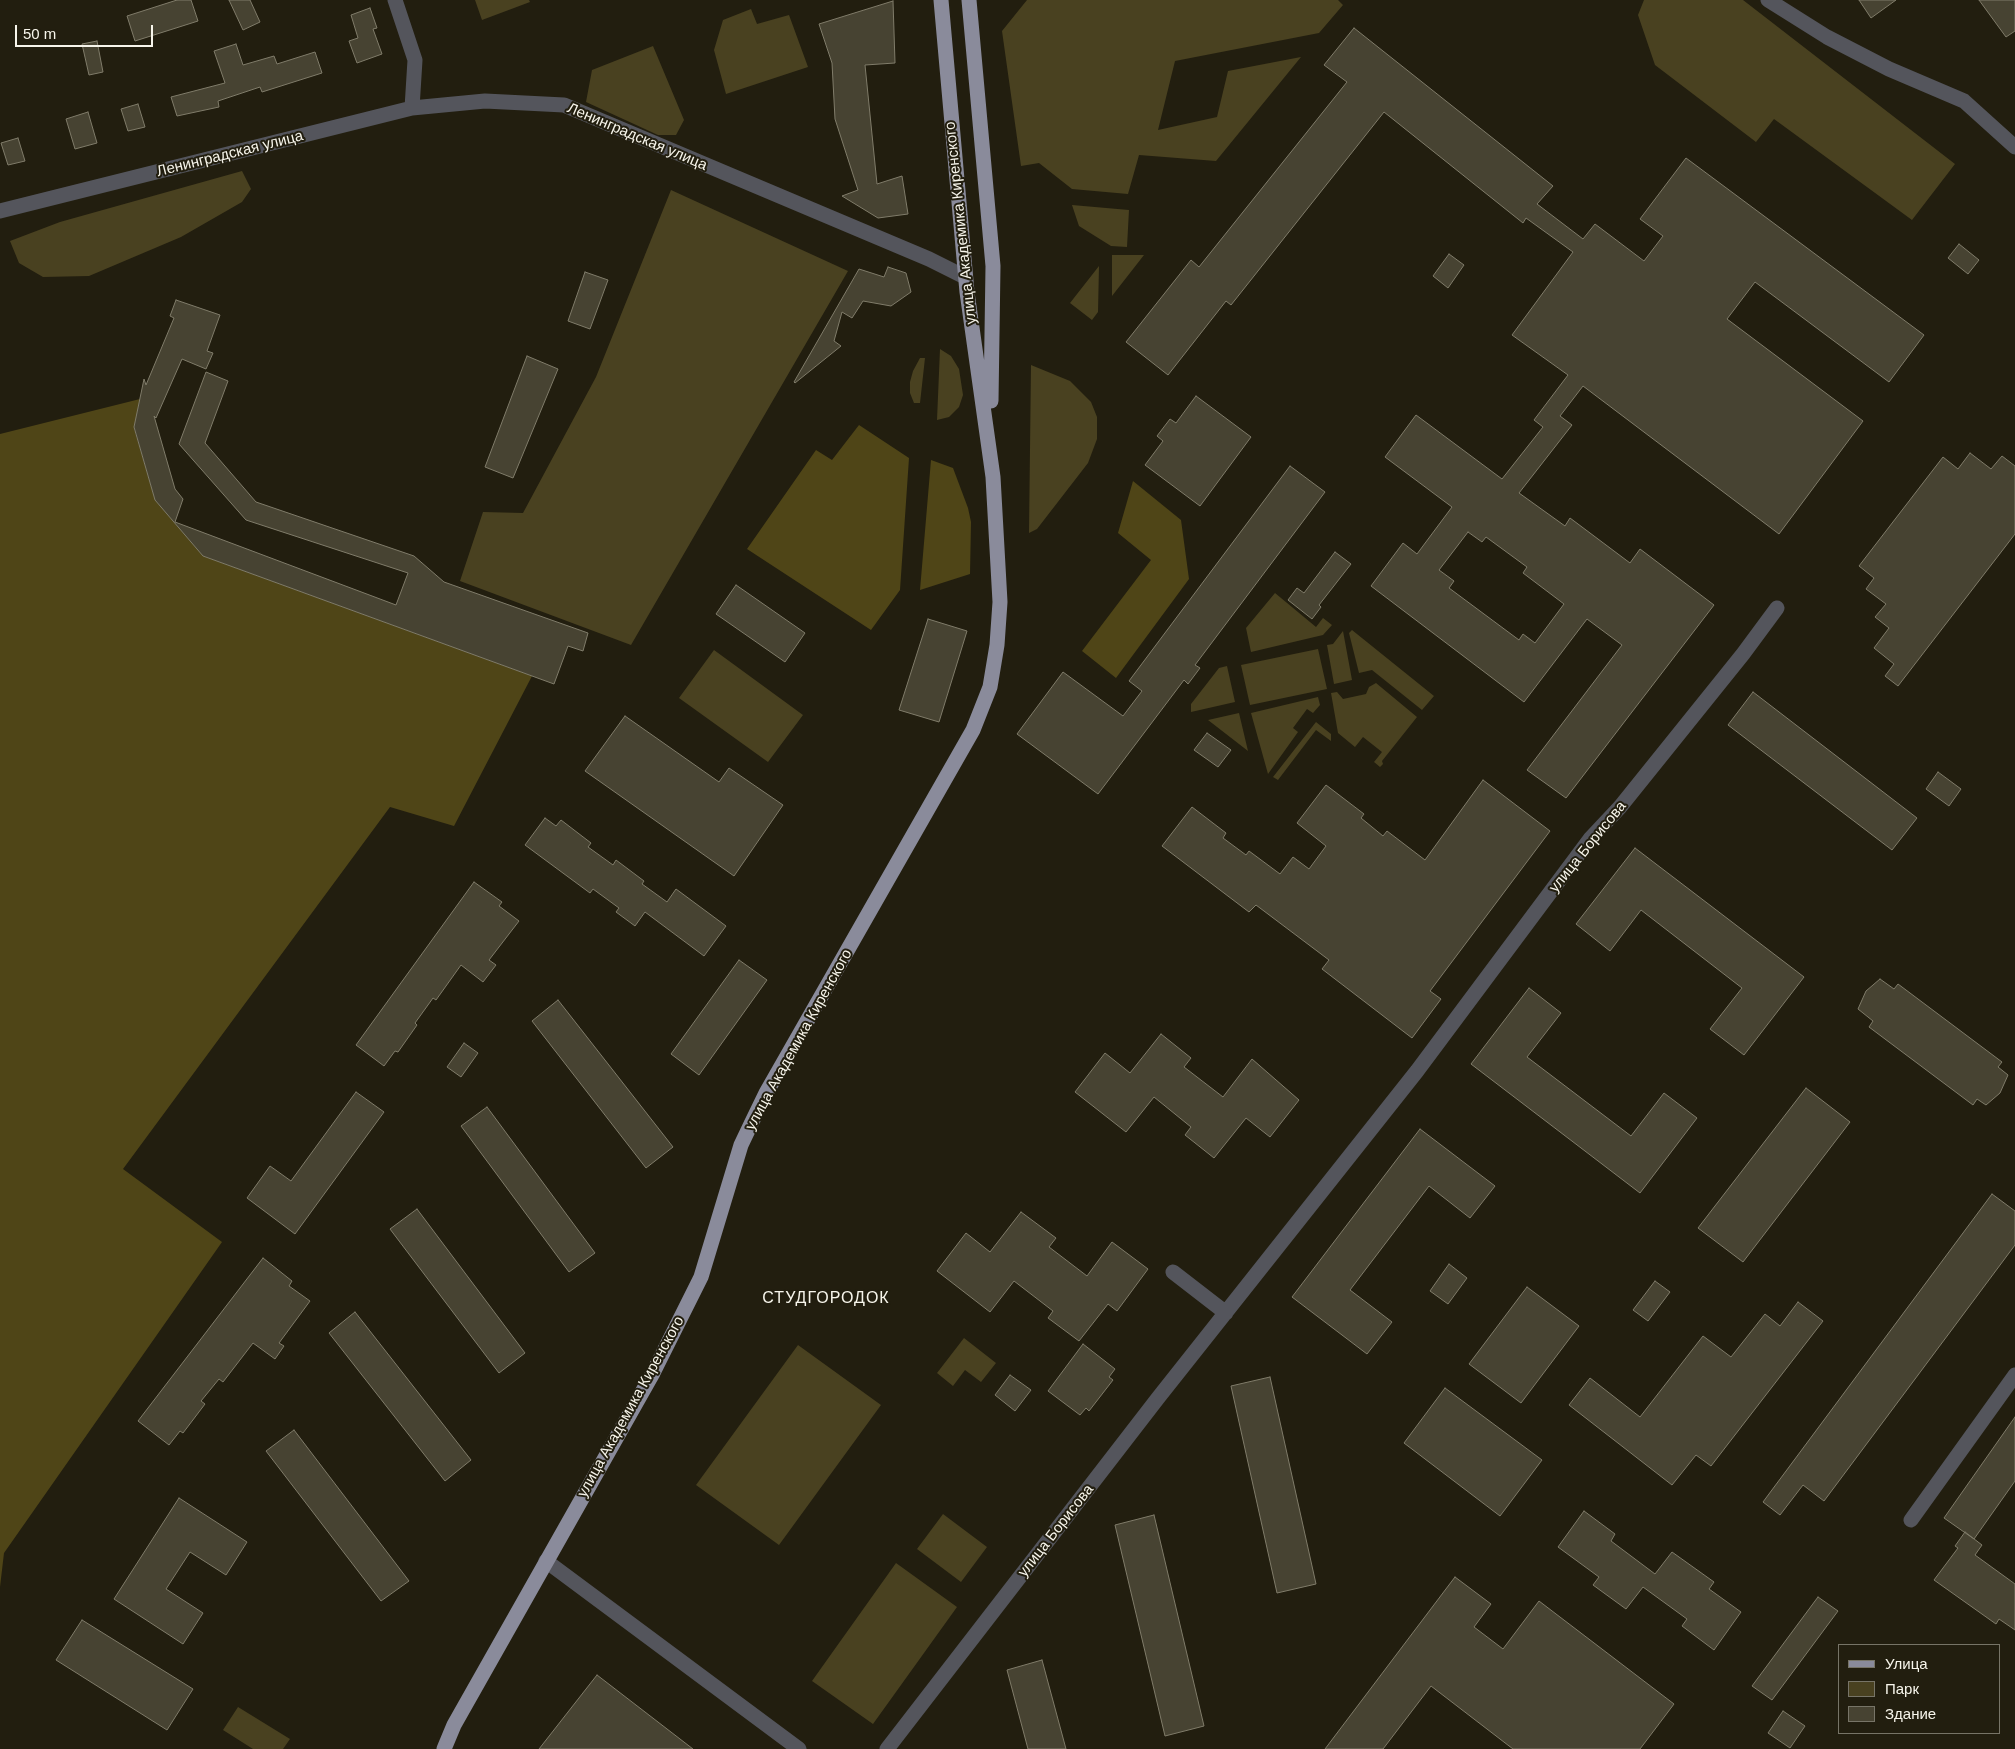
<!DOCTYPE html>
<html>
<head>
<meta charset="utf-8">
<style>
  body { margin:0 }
  #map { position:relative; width:2015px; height:1749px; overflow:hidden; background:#221e0f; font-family:Arial,sans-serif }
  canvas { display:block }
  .legend { position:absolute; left:1838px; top:1644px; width:162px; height:90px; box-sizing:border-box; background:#221e0f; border:1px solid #777467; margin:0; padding:6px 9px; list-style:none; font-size:15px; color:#f7f5eb }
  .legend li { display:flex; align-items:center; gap:10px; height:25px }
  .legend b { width:25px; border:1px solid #777467 }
  .scale { position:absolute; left:15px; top:25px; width:138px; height:22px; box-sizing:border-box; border:2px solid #f7f5eb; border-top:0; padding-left:6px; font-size:15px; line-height:18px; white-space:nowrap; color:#f7f5eb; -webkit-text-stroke:4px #221e0f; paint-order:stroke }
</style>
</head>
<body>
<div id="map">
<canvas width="2015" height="1749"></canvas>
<ul class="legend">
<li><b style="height:6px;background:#8a8b9b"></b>Улица</li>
<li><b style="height:14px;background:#494120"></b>Парк</li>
<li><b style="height:14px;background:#474332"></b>Здание</li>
</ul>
<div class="scale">50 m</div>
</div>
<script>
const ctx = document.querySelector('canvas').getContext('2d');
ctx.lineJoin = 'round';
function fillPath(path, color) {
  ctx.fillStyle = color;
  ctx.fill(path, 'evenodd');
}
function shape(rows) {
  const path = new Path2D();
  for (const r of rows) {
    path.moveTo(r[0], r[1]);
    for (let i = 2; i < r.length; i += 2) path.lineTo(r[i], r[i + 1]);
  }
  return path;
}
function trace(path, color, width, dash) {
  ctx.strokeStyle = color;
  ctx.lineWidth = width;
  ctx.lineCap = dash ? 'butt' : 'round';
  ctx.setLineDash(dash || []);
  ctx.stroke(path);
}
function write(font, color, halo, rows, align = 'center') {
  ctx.font = font + ' Arial,sans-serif';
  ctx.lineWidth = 4;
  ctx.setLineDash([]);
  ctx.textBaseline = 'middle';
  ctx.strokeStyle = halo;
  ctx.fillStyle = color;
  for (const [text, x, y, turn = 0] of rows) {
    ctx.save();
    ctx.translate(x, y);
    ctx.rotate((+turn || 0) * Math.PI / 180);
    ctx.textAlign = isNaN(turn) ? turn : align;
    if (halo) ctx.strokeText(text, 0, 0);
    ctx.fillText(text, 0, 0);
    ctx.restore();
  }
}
fillPath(shape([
  [475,0,529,0,530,2,482,20],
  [1027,0,1338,0,1343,5,1319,33,1175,61,1158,130,1217,117,1228,71,1301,57,1216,161,1139,155,1128,194,1072,189,1039,163,1021,166,1002,31],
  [1644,0,1743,0,1955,164,1912,220,1774,119,1756,142,1655,65,1638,15],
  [751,9,757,24,789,15,808,67,726,94,714,50,723,20],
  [653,46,684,120,676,135,658,135,586,102,592,70],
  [242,171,251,189,242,202,181,237,89,276,43,277,19,263,10,241,60,222],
  [671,190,848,271,631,645,460,581,483,512,523,513,596,377],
  [1072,205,1129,210,1127,247,1111,246,1079,226],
  [1112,255,1144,255,1112,296],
  [1099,266,1098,312,1092,320,1070,303],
  [940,349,951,356,959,369,963,395,959,407,949,417,937,420],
  [920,358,925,358,920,403,914,403,910,393,910,382,913,371],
  [1031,365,1070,381,1091,402,1097,417,1097,439,1088,463,1037,529,1029,533],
  [1275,593,1316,627,1323,618,1332,625,1323,635,1251,652,1246,628],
  [1352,630,1434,696,1422,710,1372,670,1359,673,1349,633],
  [1343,631,1352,680,1334,684,1327,645,1333,644],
  [1318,649,1327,689,1250,705,1241,665],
  [714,650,803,715,768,762,679,698],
  [1227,666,1235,702,1191,712,1191,704,1219,668],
  [1376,683,1417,717,1382,761,1383,764,1380,767,1374,762,1382,752,1363,737,1355,747,1338,733,1331,693,1337,692,1343,699,1366,694,1369,687],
  [1318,697,1320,705,1313,713,1307,709,1293,728,1298,732,1268,774,1251,713],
  [1239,713,1248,751,1208,720],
  [1316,722,1331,734,1331,741,1316,730,1278,780,1273,777],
  [964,1338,996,1363,981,1382,965,1370,953,1386,937,1373],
  [798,1345,881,1405,779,1545,696,1485],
  [943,1514,987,1547,961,1582,917,1549],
  [896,1563,957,1607,873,1724,812,1681],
  [238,1707,290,1739,283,1749,253,1749,223,1730]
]), '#494120');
fillPath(shape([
  [140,399,134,428,155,500,203,556,532,676,454,826,390,807,123,1169,222,1242,4,1553,0,1587,0,434],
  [859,425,909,458,900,590,871,630,747,549,816,450,832,460],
  [931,460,953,468,968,508,971,522,970,574,920,590],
  [1133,481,1181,520,1189,579,1116,678,1082,651,1151,560,1118,533]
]), '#4f4517');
const building = shape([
  [177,0,191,0,198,21,135,41,127,16,177,0],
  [229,0,250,0,260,22,243,30,229,0],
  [1859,0,1896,0,1871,18,1859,0],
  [1979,0,2015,0,2015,31,2006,37,1979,0],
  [893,1,895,63,865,65,877,184,902,176,908,214,878,218,842,196,858,190,835,119,832,63,819,24,893,1],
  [370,8,377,28,373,29,382,54,357,63,349,41,358,38,351,15,370,8],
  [1354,28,1553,186,1537,204,1583,239,1595,224,1644,261,1663,236,1640,219,1686,158,1924,335,1889,382,1755,282,1727,319,1863,421,1779,534,1583,386,1560,416,1572,425,1519,493,1565,526,1570,518,1630,563,1640,549,1714,605,1566,798,1527,770,1622,645,1587,619,1524,702,1371,586,1403,543,1417,554,1452,507,1385,457,1416,415,1502,479,1543,427,1534,420,1568,375,1512,335,1573,252,1526,218,1523,223,1384,112,1231,305,1226,301,1168,375,1126,342,1191,260,1199,267,1347,82,1324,65,1354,28],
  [1468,532,1482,542,1486,537,1527,567,1523,573,1564,604,1535,643,1523,634,1519,640,1449,588,1454,581,1439,570,1468,532],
  [97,41,103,72,89,75,82,44,97,41],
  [236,44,243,65,274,56,277,64,315,52,322,73,262,92,260,87,218,101,219,107,177,116,171,97,225,83,214,51,236,44],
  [138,104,145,127,128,131,121,109,138,104],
  [88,112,97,143,75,149,66,119,88,112],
  [18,138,25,161,8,165,1,143,18,138],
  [1959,244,1979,260,1968,274,1948,258,1959,244],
  [1449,254,1464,265,1448,288,1433,276,1449,254],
  [888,267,906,273,911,292,891,306,863,301,852,318,842,312,834,341,841,346,795,383,794,382,859,269,884,277,888,267],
  [585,272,608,280,590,329,568,321,585,272],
  [176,300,220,315,207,351,213,353,206,369,182,359,156,418,154,416,175,489,183,499,175,522,396,605,408,573,246,520,179,444,206,372,228,381,205,443,256,502,414,556,444,582,588,633,583,651,568,646,554,684,203,556,155,500,134,427,144,379,146,385,174,318,170,316,176,300],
  [527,356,558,369,513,478,485,467,527,356],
  [1196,396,1251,437,1200,506,1145,465,1163,441,1157,436,1170,419,1176,423,1196,396],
  [1970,453,1991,469,2002,456,2015,466,2015,534,1898,686,1885,676,1894,664,1874,648,1889,628,1875,617,1886,604,1866,589,1874,578,1859,566,1943,457,1958,469,1970,453],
  [1290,466,1325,492,1195,665,1200,668,1188,684,1184,680,1098,794,1017,734,1063,672,1123,716,1142,691,1129,681,1290,466],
  [1335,552,1351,564,1319,605,1321,607,1312,619,1288,600,1297,588,1304,593,1335,552],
  [736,585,805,633,785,662,716,614,736,585],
  [928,619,967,631,939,722,899,710,928,619],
  [1753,692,1917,818,1892,850,1728,725,1753,692],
  [625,716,719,782,729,768,783,805,734,876,585,771,625,716],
  [1207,733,1231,750,1218,767,1194,750,1207,733],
  [1938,772,1961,789,1949,806,1926,789,1938,772],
  [1483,780,1550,831,1430,991,1441,999,1412,1038,1322,969,1329,960,1256,905,1249,912,1162,846,1192,807,1226,833,1223,838,1246,855,1249,851,1280,874,1293,857,1309,869,1326,846,1297,823,1326,785,1364,814,1361,818,1383,836,1387,831,1425,860,1483,780],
  [545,818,556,826,561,820,591,843,588,847,613,865,616,860,644,881,642,884,667,902,676,889,726,926,704,956,645,912,635,926,616,912,619,908,593,889,590,893,525,845,545,818],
  [1635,848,1804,977,1744,1055,1710,1029,1742,988,1641,910,1610,951,1576,924,1635,848],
  [474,882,502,902,499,906,519,921,489,960,496,965,483,982,461,965,436,1000,433,998,415,1023,417,1025,398,1052,395,1051,384,1066,356,1045,474,882],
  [739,960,767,980,699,1075,671,1054,739,960],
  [1880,979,1894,989,1898,984,2002,1062,1998,1067,2008,1075,2000,1093,1986,1105,1977,1099,1973,1105,1869,1027,1873,1021,1858,1009,1866,991,1880,979],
  [1529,988,1561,1013,1527,1057,1631,1136,1664,1093,1697,1118,1640,1193,1471,1064,1529,988],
  [558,1000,673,1147,646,1168,532,1021,558,1000],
  [1161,1034,1191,1058,1184,1067,1223,1097,1252,1059,1299,1100,1270,1137,1246,1118,1214,1158,1185,1135,1191,1127,1154,1097,1126,1132,1075,1092,1105,1053,1130,1073,1161,1034],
  [464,1043,478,1053,461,1077,447,1067,464,1043],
  [1806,1088,1850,1122,1743,1262,1698,1228,1806,1088],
  [356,1092,384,1112,295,1234,247,1198,270,1166,291,1181,356,1092],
  [487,1107,595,1253,569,1272,461,1126,487,1107],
  [1420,1129,1495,1186,1470,1218,1429,1186,1350,1290,1392,1322,1367,1354,1292,1297,1420,1129],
  [1992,1194,2015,1211,2015,1245,1824,1501,1803,1485,1780,1515,1763,1502,1992,1194],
  [417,1209,525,1353,499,1373,390,1229,417,1209],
  [1021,1212,1056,1238,1049,1247,1087,1276,1112,1242,1148,1269,1117,1311,1108,1304,1079,1341,1048,1318,1053,1311,1014,1281,990,1312,937,1271,966,1233,990,1252,1021,1212],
  [263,1258,292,1281,289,1286,310,1301,279,1343,284,1346,275,1359,253,1343,223,1382,219,1379,201,1401,205,1404,183,1433,180,1431,169,1445,138,1421,263,1258],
  [1449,1264,1467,1278,1448,1304,1430,1291,1449,1264],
  [1655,1281,1670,1292,1648,1321,1633,1310,1655,1281],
  [1527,1287,1579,1326,1521,1403,1469,1364,1527,1287],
  [1798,1302,1823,1321,1711,1466,1696,1455,1672,1485,1569,1405,1590,1378,1640,1417,1703,1336,1731,1357,1765,1314,1780,1326,1798,1302],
  [355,1312,471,1460,445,1481,329,1333,355,1312],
  [1083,1344,1115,1369,1109,1377,1113,1380,1089,1411,1086,1408,1080,1415,1048,1391,1083,1344],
  [1010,1375,1031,1390,1015,1411,995,1395,1010,1375],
  [1270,1377,1316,1584,1277,1593,1231,1386,1270,1377],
  [1445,1388,1542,1460,1500,1516,1404,1443,1445,1388],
  [2015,1417,2015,1481,1974,1539,1944,1518,2015,1417],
  [294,1430,409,1581,381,1601,266,1451,294,1430],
  [179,1498,247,1542,226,1575,190,1552,166,1589,203,1613,183,1644,114,1599,179,1498],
  [1584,1511,1615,1534,1611,1541,1655,1574,1672,1552,1714,1582,1709,1589,1741,1612,1714,1650,1682,1626,1687,1619,1643,1587,1626,1609,1593,1585,1599,1577,1558,1547,1584,1511],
  [1154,1515,1204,1726,1165,1736,1115,1525,1154,1515],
  [1965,1532,1982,1545,1975,1555,2015,1584,2015,1630,1999,1619,1996,1624,1934,1580,1958,1548,1955,1546,1965,1532],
  [1455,1577,1491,1604,1474,1627,1503,1649,1539,1601,1674,1704,1640,1749,1513,1749,1431,1686,1383,1749,1325,1749,1455,1577],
  [1818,1597,1838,1611,1772,1700,1752,1686,1818,1597],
  [82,1620,193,1689,167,1730,56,1660,82,1620],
  [1042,1660,1066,1749,1028,1749,1007,1670,1042,1660],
  [597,1675,693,1749,539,1749,597,1675],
  [1783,1711,1805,1726,1790,1748,1768,1733,1783,1711]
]);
fillPath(building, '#474332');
trace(building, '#807c6a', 1);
trace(shape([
  [395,0,415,60,412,108],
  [1768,0,1827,37,1889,69,1964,101,2015,147],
  [0,211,412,108,485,101,564,105,929,259,965,277],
  [1173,1272,1226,1313],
  [1911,1520,2015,1375],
  [546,1561,799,1749],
  [887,1749,1158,1398,1417,1071,1590,839,1620,807,1743,654,1777,608]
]), '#54555c', 15);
trace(shape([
  [969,0,993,266,991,401],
  [444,1749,454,1725,653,1373,701,1277,741,1145,751,1124,766,1093,973,730,990,687,997,645,1000,602,993,477,967,292,941,0]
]), '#8a8b9b', 15);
write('15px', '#f7f5eb', '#221e0f', [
  ["Ленинградская улица",637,137,23],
  ["Ленинградская улица",230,154,-14],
  ["улица Академика Киренского",961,223,-96],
  ["улица Борисова",1588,847,-51],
  ["улица Академика Киренского",799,1040,-61],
  ["улица Академика Киренского",631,1407,-61],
  ["улица Борисова",1056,1531,-52]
]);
ctx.letterSpacing = '1px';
write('16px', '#f7f5eb', '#221e0f', [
  ["СТУДГОРОДОК",826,1299]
]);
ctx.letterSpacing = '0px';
</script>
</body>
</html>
